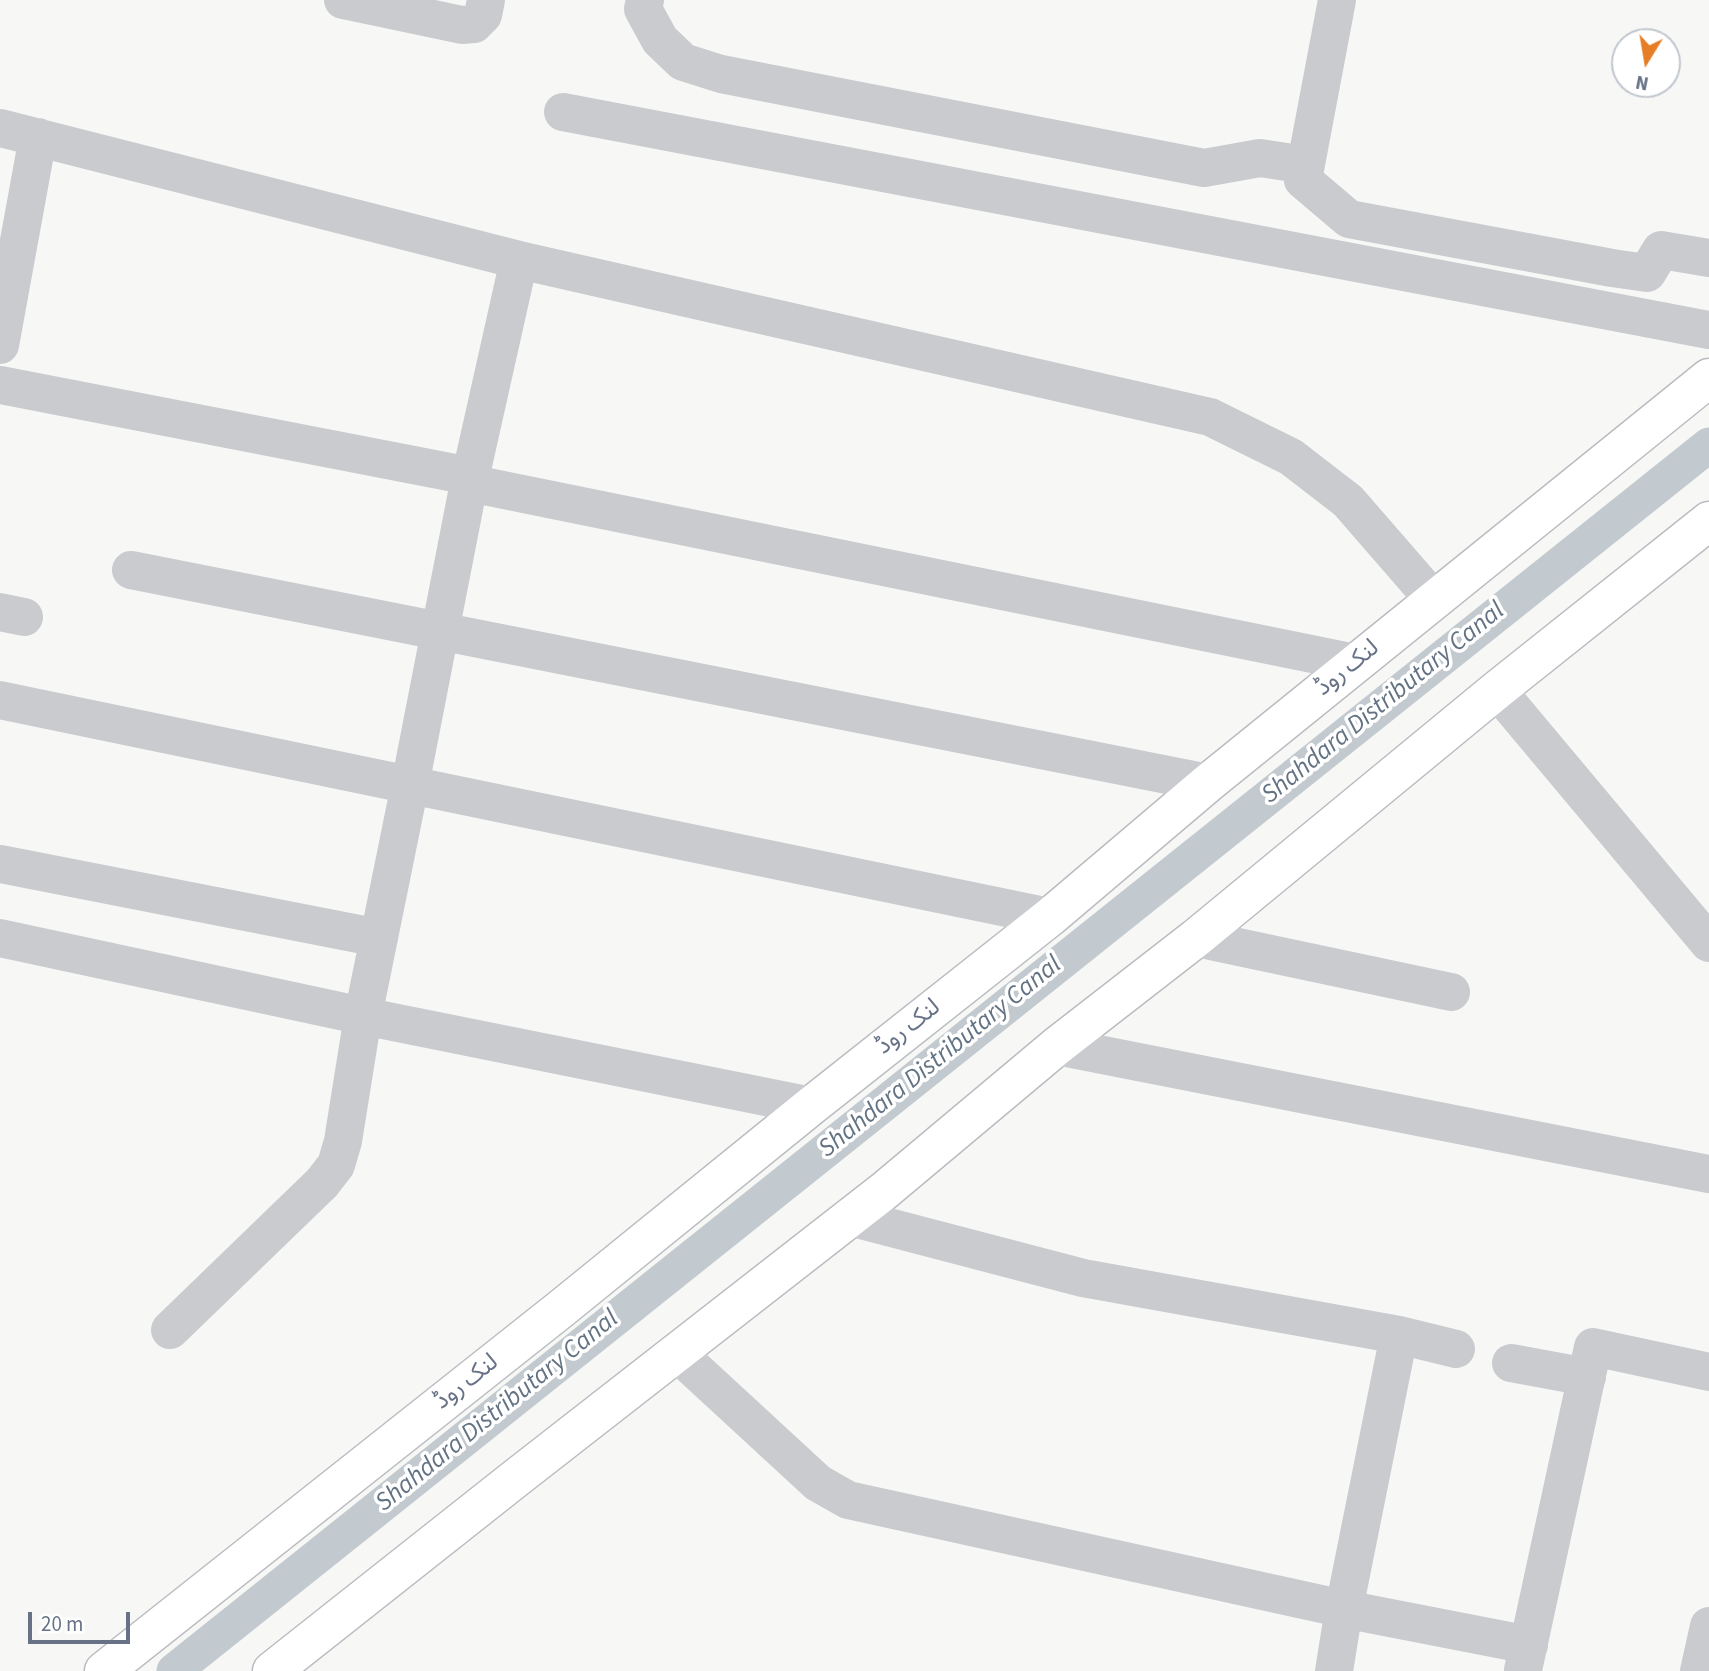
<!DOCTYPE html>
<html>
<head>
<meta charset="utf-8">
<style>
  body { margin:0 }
  #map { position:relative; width:1709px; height:1671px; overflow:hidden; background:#f7f8f5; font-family:"Source Sans 3",sans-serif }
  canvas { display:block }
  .north { position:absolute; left:1611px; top:28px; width:70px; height:70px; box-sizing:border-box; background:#fff; border:2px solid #c2c7cf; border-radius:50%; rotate:191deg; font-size:19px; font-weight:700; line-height:28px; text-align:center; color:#677287 }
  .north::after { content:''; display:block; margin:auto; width:24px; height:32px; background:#e67d27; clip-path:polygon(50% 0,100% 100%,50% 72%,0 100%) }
  .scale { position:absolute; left:28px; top:1612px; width:102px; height:32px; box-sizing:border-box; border:4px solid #677287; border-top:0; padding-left:9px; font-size:21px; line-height:24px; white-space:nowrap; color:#677287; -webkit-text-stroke:5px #fff; paint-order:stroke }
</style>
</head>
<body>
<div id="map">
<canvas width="1709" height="1671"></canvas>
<div class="north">N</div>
<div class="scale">20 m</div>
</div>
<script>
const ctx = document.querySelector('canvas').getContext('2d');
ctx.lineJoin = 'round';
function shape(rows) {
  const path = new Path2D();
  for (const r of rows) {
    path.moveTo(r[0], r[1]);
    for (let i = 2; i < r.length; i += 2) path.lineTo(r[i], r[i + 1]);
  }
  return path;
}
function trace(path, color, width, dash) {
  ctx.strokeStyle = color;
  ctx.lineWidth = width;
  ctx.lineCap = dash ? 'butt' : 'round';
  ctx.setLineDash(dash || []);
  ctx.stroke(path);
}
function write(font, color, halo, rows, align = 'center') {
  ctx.font = font + ' "Source Sans 3","Noto Sans Arabic",sans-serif';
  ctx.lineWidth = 7;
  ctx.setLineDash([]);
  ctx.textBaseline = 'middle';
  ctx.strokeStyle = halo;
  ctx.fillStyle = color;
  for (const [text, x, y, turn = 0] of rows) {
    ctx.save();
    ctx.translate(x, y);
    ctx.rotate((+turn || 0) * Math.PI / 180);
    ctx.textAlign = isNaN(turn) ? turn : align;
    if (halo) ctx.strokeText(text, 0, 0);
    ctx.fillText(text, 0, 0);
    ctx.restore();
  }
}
trace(shape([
  [174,1671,1709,445]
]), '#c2c9cf', 35);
const major = shape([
  [104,1671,562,1308,811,1106,1050,917,1208,783,1709,378],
  [272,1671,516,1478,884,1191,1057,1046,1196,938,1497,690,1709,521]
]);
trace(major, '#b9bcc1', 41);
trace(shape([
  [343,0,462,25,474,24,483,15,486,0],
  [645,0,643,9,660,40,683,62,721,74,1204,168,1260,158,1306,165],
  [1337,0,1303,180,1349,219,1612,268,1647,273,1661,250,1709,258],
  [563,112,1709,330],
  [0,128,519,260,1210,417,1291,457,1348,501,1434,600],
  [0,345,38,137],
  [0,385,470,476],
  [469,483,519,260],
  [131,570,1208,783],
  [0,612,24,617],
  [1497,690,1709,943],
  [0,700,410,785,363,1016,343,1141,336,1165,322,1183,170,1330],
  [0,864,379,938],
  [1050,917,410,785,469,483,1356,663],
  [0,938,363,1016,811,1106],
  [1196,938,1451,992],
  [1057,1046,1709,1174],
  [850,1217,1083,1278,1399,1335,1456,1349],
  [677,1353,818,1483,848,1500,1344,1609,1529,1645],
  [1511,1363,1587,1377],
  [1523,1670,1593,1347,1709,1372],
  [1334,1671,1344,1609,1399,1335],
  [1699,1671,1709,1626]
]), '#c9cbcf', 38);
trace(major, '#fff', 38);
write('24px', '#677287', '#fff', [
  ["لنک روڈ",1348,669,-39],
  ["لنک روڈ",909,1028,-38],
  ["لنک روڈ",467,1383,-38]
]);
write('italic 26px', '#637383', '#fff', [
  ["Shahdara Distributary Canal",1384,704,-39],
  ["Shahdara Distributary Canal",941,1058,-39],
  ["Shahdara Distributary Canal",498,1412,-39]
]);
</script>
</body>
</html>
